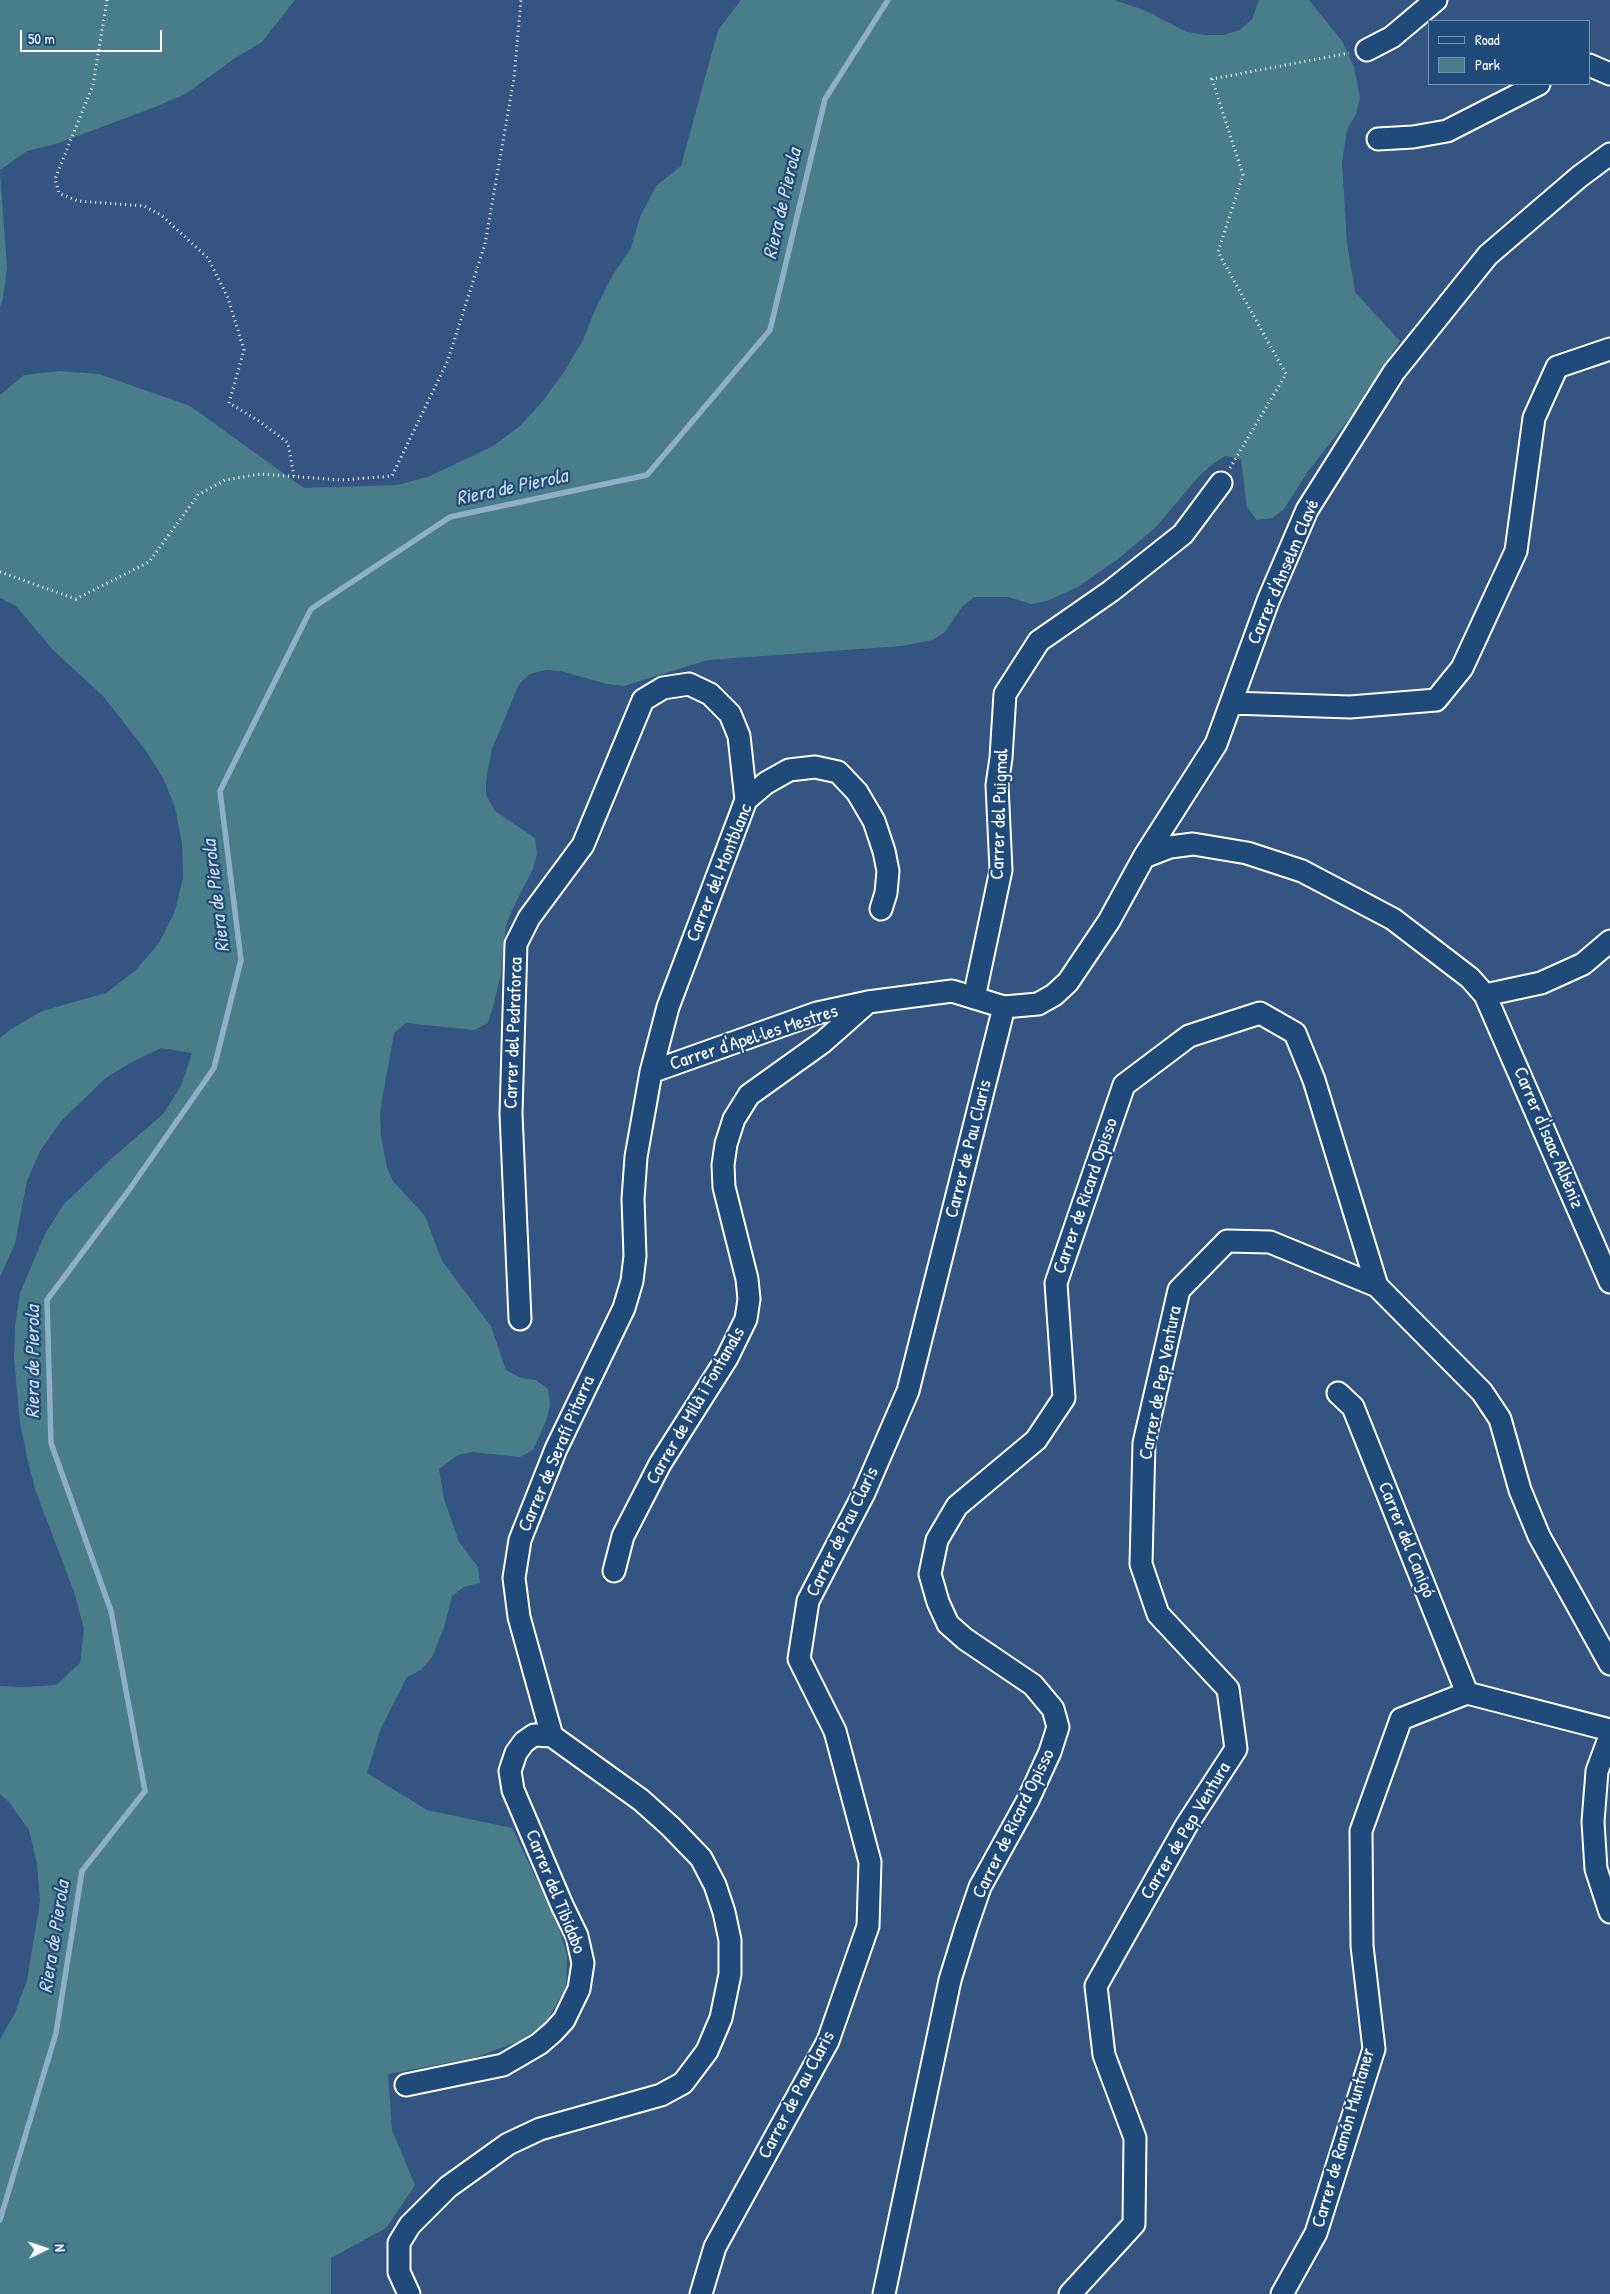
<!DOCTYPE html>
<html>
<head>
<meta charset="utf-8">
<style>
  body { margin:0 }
  #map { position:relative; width:1610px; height:2294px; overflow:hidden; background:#345482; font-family:"Patrick Hand",sans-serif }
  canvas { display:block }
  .legend { position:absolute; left:1428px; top:20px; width:162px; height:65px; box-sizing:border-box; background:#1f4a7a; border:1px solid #7992af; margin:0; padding:6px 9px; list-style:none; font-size:15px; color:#fff }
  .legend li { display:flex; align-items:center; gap:10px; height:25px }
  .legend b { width:25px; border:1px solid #7992af }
  .north { position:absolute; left:20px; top:2224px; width:50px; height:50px; -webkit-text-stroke:4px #1f4a7a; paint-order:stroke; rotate:86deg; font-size:14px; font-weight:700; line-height:20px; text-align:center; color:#fff }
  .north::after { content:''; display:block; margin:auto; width:18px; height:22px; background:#fff; clip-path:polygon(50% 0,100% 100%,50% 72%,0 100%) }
  .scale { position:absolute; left:20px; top:30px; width:142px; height:22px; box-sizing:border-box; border:2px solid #fff; border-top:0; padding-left:6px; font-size:15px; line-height:18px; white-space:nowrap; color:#fff; -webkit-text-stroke:4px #1f4a7a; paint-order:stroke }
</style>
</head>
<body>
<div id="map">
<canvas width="1610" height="2294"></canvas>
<ul class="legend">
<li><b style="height:6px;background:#1f4a7a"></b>Road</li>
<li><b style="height:14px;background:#497d8a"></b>Park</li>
</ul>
<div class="north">N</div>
<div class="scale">50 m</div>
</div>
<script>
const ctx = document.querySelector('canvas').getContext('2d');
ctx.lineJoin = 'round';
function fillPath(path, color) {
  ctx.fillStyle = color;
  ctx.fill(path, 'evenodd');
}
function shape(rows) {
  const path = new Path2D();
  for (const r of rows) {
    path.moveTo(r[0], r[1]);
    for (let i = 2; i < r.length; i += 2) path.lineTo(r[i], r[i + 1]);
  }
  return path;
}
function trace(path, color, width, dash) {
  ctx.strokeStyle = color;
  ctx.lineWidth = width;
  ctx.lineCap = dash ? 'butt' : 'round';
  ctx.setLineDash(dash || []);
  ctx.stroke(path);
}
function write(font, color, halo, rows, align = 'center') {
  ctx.font = font + ' "Patrick Hand",sans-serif';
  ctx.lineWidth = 4.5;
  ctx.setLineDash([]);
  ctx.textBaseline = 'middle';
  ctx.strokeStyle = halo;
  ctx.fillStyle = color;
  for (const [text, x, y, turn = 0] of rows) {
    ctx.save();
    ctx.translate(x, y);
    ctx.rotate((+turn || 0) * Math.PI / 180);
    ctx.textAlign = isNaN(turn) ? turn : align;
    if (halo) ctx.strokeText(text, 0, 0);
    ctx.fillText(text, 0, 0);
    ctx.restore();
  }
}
fillPath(shape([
  [0,0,295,0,262,42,235,58,187,93,158,106,59,143,27,151,0,170],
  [741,0,1114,0,1144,10,1187,32,1205,35,1223,35,1240,30,1252,19,1259,0,1309,0,1342,41,1354,67,1360,98,1356,114,1347,130,1342,162,1347,243,1355,292,1400,341,1349,419,1309,470,1284,509,1273,518,1257,520,1247,507,1241,459,1225,456,1213,464,1199,476,1156,527,1118,559,1078,587,1047,601,1032,604,1008,597,974,597,962,607,945,632,933,640,901,646,708,660,624,686,607,684,561,671,546,670,530,674,519,684,492,749,486,781,486,795,495,811,535,838,537,854,533,869,512,910,506,926,501,974,493,1007,488,1023,474,1030,406,1023,394,1033,380,1113,381,1136,387,1168,393,1181,425,1216,442,1261,491,1326,506,1370,521,1378,536,1380,548,1389,550,1405,546,1421,533,1450,520,1457,472,1452,458,1455,439,1469,444,1499,459,1542,478,1567,480,1583,464,1587,452,1596,444,1628,432,1657,421,1670,407,1677,381,1728,367,1773,427,1810,512,1828,558,1925,567,1955,566,1988,545,2024,520,2041,474,2058,388,2074,392,2130,415,2185,386,2228,331,2258,331,2294,0,2294,0,2039,15,2013,27,1980,40,1901,37,1864,29,1830,9,1802,0,1794,0,1686,23,1687,56,1685,80,1663,84,1629,74,1592,35,1489,27,1457,20,1423,14,1358,15,1327,20,1293,45,1234,64,1204,111,1159,163,1114,181,1086,192,1053,161,1048,132,1062,107,1077,61,1121,40,1151,27,1181,15,1243,0,1277,0,1038,11,1029,42,1011,106,993,136,970,159,943,175,911,183,878,182,843,175,807,163,778,146,751,104,697,53,650,16,606,0,598,0,395,24,375,60,371,99,374,190,406,304,488,398,485,430,476,493,446,520,426,542,402,564,372,583,340,595,310,612,276,631,248,640,217,656,186,681,166,718,30],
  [0,172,7,268,3,298,0,307]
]), '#497d8a');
trace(shape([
  [0,2220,56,2033,82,1871,145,1791,111,1611,51,1443,47,1300,129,1190,214,1068,241,960,220,791,311,609,450,517,647,475,770,330,825,99,888,0]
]), '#8eafc5', 5.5);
const minor = shape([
  [1367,50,1392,37,1436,0],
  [1589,65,1610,74],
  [1378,139,1413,137,1447,131,1539,84],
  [1231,703,1350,707,1436,700,1462,668,1516,551,1534,418,1557,367,1610,349],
  [1144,857,1170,847,1193,844,1247,853,1302,871,1393,919,1470,978,1485,995,1541,983,1583,964,1610,941],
  [1485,995,1610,1282],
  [974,998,1001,870,997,785,1001,758,1005,694,1039,641,1111,591,1183,534,1221,483],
  [651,1072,817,1013,868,1002,952,991,1004,1007,1038,1004,1054,995,1068,982,1109,921,1144,857,1216,744,1268,601,1307,510,1394,372,1488,255,1579,177,1610,154],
  [520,1319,511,1114,516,944,529,918,583,845,643,700,663,688,689,684,710,694,730,714,739,736,746,800],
  [1338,1393,1353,1407,1467,1693],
  [614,1571,623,1536,660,1464,727,1358,746,1319,749,1299,747,1279,724,1187,723,1165,726,1144,734,1119,749,1095,823,1042,866,1004],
  [1610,1736,1597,1771,1593,1822,1596,1869,1610,1912],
  [406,2085,503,2065,539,2044,553,2032,564,2020,579,1989,583,1963,577,1936,562,1905,513,1790,510,1771,516,1753,524,1742,534,1735,552,1736],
  [409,2294,399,2272,399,2243,410,2225,448,2187,508,2144,540,2129,661,2095,683,2083,707,2051,721,2018,730,1974,730,1940,724,1912,715,1885,701,1858,671,1827,641,1800,552,1736,519,1617,514,1578,520,1540,556,1449,624,1308,632,1281,635,1256,633,1199,636,1157,651,1072,668,1007,746,800,766,783,789,770,815,767,838,772,857,792,874,821,884,851,888,871,886,893,881,909],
  [701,2294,715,2247,828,2041,868,1926,870,1862,835,1731,799,1659,808,1601,864,1493,908,1391,1004,1007],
  [884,2294,950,1980,966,1928,980,1887,1028,1800,1050,1752,1058,1727,1053,1709,1033,1685,965,1639,948,1624,938,1602,930,1574,937,1540,957,1506,1036,1440,1064,1398,1056,1283,1124,1085,1189,1036,1260,1013,1295,1033,1314,1080,1377,1286],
  [1070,2294,1134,2224,1135,2138,1104,2055,1096,1986,1186,1826,1236,1749,1228,1689,1158,1614,1141,1564,1144,1443,1179,1290,1227,1241,1270,1242,1377,1286,1482,1392,1500,1419,1520,1490,1539,1536,1610,1664],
  [1282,2294,1316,2233,1374,2049,1362,1946,1361,1831,1401,1719,1467,1693,1610,1730]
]);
trace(minor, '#fff', 25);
trace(shape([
  [107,0,93,85,55,179,59,193,78,201,144,206,161,215,208,258,228,298,244,350,229,403,259,421,288,443,294,477],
  [1230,468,1286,374,1218,252,1243,175,1212,79,1349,53],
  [0,572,76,599,149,562,198,495,225,480,261,474,341,480,392,476,448,360,485,244,514,78,521,0]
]), '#fff', 3, [1, 4]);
trace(minor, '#1f4a7a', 21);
write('19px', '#fff', '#1f4a7a', [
  ["Carrer d'Anselm Clavé",1284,572,-67],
  ["Carrer del Puigmal",1000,814,-88],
  ["Carrer del Montblanc",720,873,-68],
  ["Carrer del Pedraforca",514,1033,-88],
  ["Carrer d'Apel·les Mestres",754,1038,-18],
  ["Carrer d'Isaac Albéniz",1548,1138,67],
  ["Carrer de Pau Claris",969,1149,-76],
  ["Carrer de Ricard Opisso",1086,1196,-71],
  ["Carrer de Pep Ventura",1161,1383,-79],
  ["Carrer de Milà i Fontanals",696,1406,-60],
  ["Carrer de Serafí Pitarra",557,1454,-67],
  ["Carrer de Pau Claris",843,1532,-64],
  ["Carrer del Canigó",1406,1540,68],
  ["Carrer de Ricard Opisso",1014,1824,-64],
  ["Carrer de Pep Ventura",1186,1831,-59],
  ["Carrer del Tibidabo",555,1892,68],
  ["Carrer de Pau Claris",797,2095,-62],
  ["Carrer de Ramón Muntaner",1344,2138,-74]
]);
write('italic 20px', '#d0dee7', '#1f4a7a', [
  ["Riera de Pierola",783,204,-77],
  ["Riera de Pierola",512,488,-12],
  ["Riera de Pierola",217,896,-97],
  ["Riera de Pierola",34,1362,-90],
  ["Riera de Pierola",55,1937,-81]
]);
</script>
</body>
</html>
